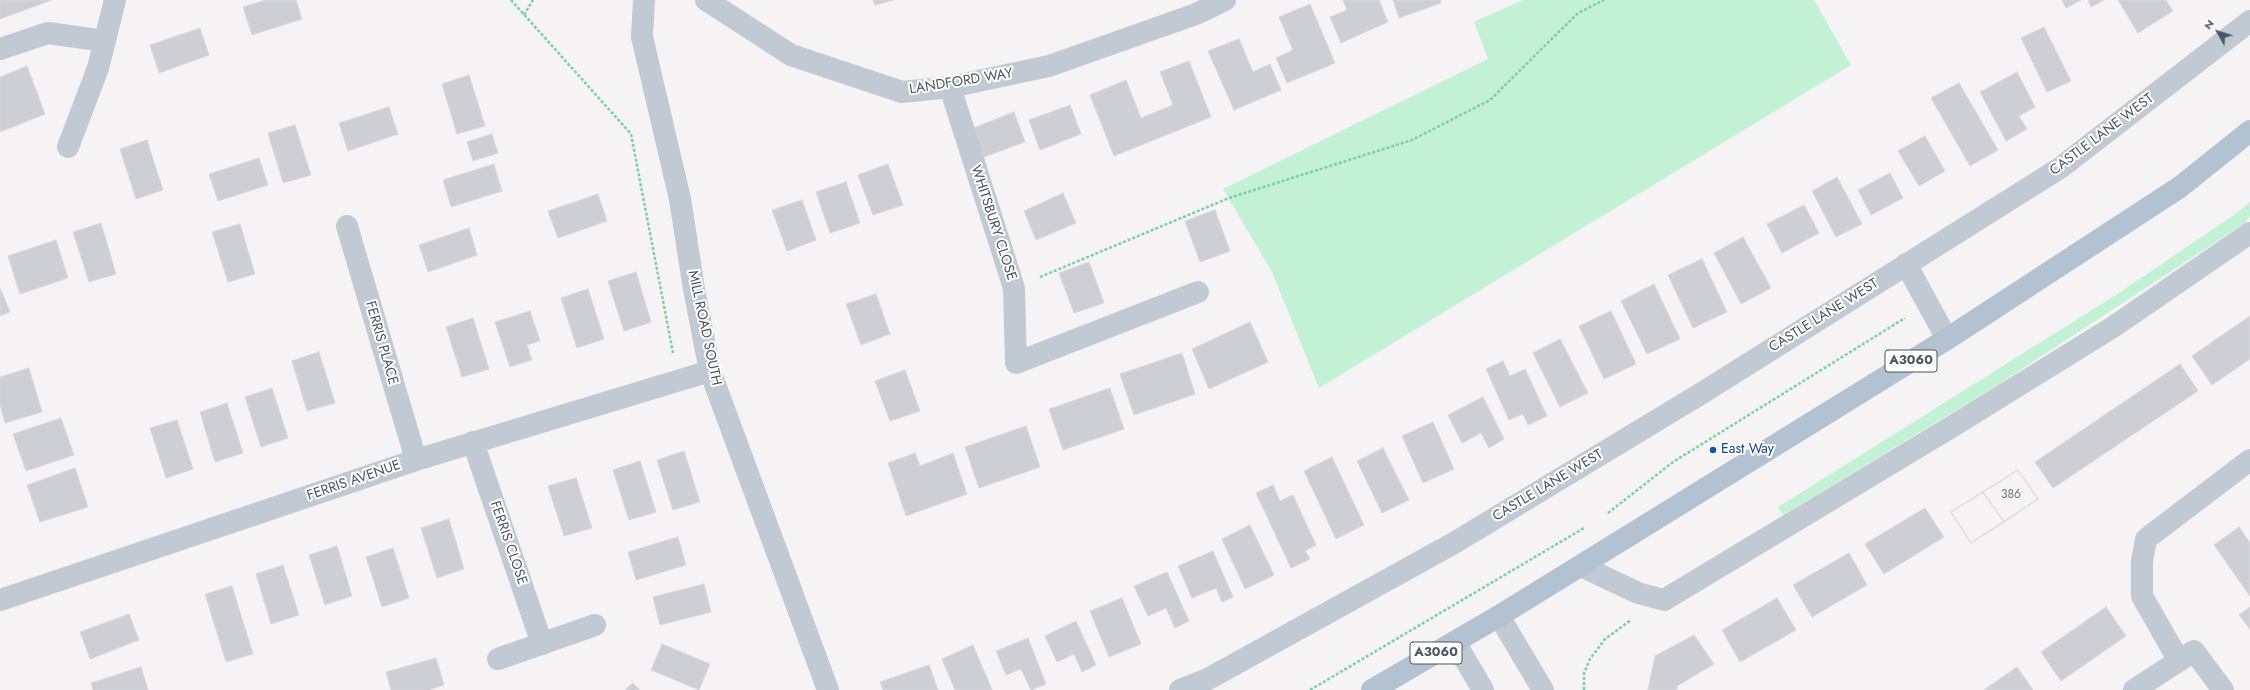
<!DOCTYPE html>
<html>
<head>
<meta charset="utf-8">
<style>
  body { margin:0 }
  #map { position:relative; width:2250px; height:690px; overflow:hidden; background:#f5f3f3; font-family:Jost,sans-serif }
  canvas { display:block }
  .north { position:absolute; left:2198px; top:12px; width:40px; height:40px; -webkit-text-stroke:3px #fff; paint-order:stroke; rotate:309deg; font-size:11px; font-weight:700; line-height:16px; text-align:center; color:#4a5661 }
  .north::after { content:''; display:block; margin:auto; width:14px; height:18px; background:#4a5661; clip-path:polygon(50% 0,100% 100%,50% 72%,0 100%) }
</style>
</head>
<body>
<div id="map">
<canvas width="2250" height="690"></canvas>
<div class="north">N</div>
</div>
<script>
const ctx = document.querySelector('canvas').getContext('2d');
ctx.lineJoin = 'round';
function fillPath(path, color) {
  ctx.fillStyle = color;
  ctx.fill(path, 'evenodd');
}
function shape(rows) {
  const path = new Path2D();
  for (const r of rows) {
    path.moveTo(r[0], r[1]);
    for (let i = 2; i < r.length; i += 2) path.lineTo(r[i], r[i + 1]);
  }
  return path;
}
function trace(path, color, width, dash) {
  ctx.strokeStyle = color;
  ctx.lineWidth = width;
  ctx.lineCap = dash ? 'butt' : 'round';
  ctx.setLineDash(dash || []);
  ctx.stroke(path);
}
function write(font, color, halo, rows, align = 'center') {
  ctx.font = font + ' Jost,sans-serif';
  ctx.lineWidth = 4;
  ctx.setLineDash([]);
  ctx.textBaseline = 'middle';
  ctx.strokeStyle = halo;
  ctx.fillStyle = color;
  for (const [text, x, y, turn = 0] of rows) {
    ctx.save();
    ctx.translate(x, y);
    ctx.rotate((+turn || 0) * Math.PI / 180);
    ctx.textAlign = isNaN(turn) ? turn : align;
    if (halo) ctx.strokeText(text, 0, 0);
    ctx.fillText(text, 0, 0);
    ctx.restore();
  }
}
fillPath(shape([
  [1523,0,1814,0,1851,65,1319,388,1272,272,1223,189,1488,59,1474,22],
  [2250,202,2250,216,2245,223,1993,388,1783,515,1778,507,2116,295,2234,215]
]), '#c3f1d5');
const building = shape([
  [0,0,52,0,0,19,0,0],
  [266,0,296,0,302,19,252,35,243,7,266,0],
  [873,0,894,0,875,5,873,0],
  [1343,0,1379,0,1388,22,1341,43,1330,17,1347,10,1343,0],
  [1393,0,1440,0,1441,3,1399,18,1393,0],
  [2062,0,2081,0,2066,8,2062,0],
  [2088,0,2104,0,2091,7,2088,0],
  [2118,0,2166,0,2173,11,2138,33,2118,0],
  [1310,4,1335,63,1287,83,1276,58,1293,50,1279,17,1310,4],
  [2044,27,2071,81,2047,92,2021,38,2044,27],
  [200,28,209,55,159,73,150,45,200,28],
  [1239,39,1253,72,1270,64,1281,90,1234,110,1208,51,1239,39],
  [1189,61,1211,117,1114,156,1090,95,1126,80,1141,118,1173,105,1160,72,1189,61],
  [27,66,45,114,0,132,0,77,27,66],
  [2017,72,2035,107,2019,116,2027,129,2006,141,1980,92,2017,72],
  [469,75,485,126,457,134,442,84,469,75],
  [1959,83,1998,150,1970,166,1931,98,1959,83],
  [1070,105,1081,134,1040,150,1029,120,1070,105],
  [389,107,398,134,348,151,339,123,389,107],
  [1014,112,1025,142,984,157,973,128,1014,112],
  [295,125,311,175,283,183,268,133,295,125],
  [492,134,498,153,473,161,467,142,492,134],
  [1925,136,1945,171,1919,186,1898,151,1925,136],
  [147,140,163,190,136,199,120,149,147,140],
  [259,158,268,185,218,201,209,174,259,158],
  [494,164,502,191,451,207,443,180,494,164],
  [888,164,903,205,873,215,858,175,888,164],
  [1890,173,1903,198,1871,215,1858,190,1890,173],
  [1837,177,1862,224,1836,237,1812,191,1837,177],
  [846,182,860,223,830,233,816,192,846,182],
  [1063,193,1076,223,1036,240,1024,211,1063,193],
  [598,194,607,221,558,238,548,211,598,194],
  [802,200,816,240,787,251,772,210,802,200],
  [1804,205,1819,233,1782,253,1767,224,1804,205],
  [1215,210,1230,251,1200,262,1185,221,1215,210],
  [101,223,116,274,89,282,73,232,101,223],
  [240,224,255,274,228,282,212,232,240,224],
  [469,228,477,255,428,272,419,245,469,228],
  [1743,237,1771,288,1741,304,1714,253,1743,237],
  [56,240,68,278,20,294,8,256,56,240],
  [1702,259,1727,312,1693,328,1668,275,1702,259],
  [1089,262,1104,303,1074,313,1059,273,1089,262],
  [636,272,651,322,624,331,608,281,636,272],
  [1654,284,1680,339,1647,354,1621,301,1654,284],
  [0,288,10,312,0,316,0,288],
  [588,289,604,339,577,348,561,298,588,289],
  [876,294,890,334,861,345,846,304,876,294],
  [530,311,540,341,527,345,532,360,510,367,495,322,530,311],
  [1611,311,1636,364,1604,379,1579,326,1611,311],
  [2250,316,2250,359,2212,385,2192,356,2250,316],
  [473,318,489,369,462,377,446,327,473,318],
  [1250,322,1268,362,1209,389,1192,349,1250,322],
  [1560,339,1588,393,1560,407,1533,353,1560,339],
  [319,352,335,403,307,411,292,361,319,352],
  [1182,353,1195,394,1134,415,1120,374,1182,353],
  [1503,361,1510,376,1525,369,1547,416,1528,425,1523,414,1509,420,1486,369,1503,361],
  [2180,364,2198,391,2053,488,2035,462,2180,364],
  [29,368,42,412,5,423,0,405,0,377,29,368],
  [905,370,920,411,890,421,875,381,905,370],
  [272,388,288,438,261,447,245,397,272,388],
  [1110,388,1124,429,1063,450,1049,409,1110,388],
  [1483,397,1504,439,1489,448,1481,433,1462,443,1448,415,1483,397],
  [227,403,243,453,215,462,200,412,227,403],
  [61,418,74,455,26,471,13,434,61,418],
  [177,420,193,469,166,478,150,428,177,420],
  [1433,422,1454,469,1423,483,1402,436,1433,422],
  [1026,426,1040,467,979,488,965,447,1026,426],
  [1383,448,1409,500,1382,513,1357,461,1383,448],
  [684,451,700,502,673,510,657,460,684,451],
  [915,453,920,466,953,453,967,494,906,516,888,463,915,453],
  [1332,457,1364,525,1336,539,1304,471,1332,457],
  [640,461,656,512,629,520,613,470,640,461],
  [75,468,88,507,40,522,27,485,75,468],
  [2018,470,2038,499,1971,543,1951,512,2018,470],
  [2018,470,2038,499,2004,522,1983,492,2018,470],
  [576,478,592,528,564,536,548,486,576,478],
  [1273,485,1280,501,1293,495,1316,545,1305,551,1310,559,1291,568,1256,493,1273,485],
  [1983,492,2004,522,1971,543,1951,512,1983,492],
  [1925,508,1944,537,1884,574,1865,544,1925,508],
  [449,519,464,569,437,578,421,528,449,519],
  [1250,525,1274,575,1245,589,1222,539,1250,525],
  [2239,527,2250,543,2250,596,2214,545,2239,527],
  [678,537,686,565,636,580,628,552,678,537],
  [337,546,352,596,325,605,309,555,337,546],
  [393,548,409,598,382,607,366,557,393,548],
  [1213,551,1233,597,1222,602,1216,588,1192,598,1178,566,1213,551],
  [1849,553,1867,585,1812,617,1793,585,1849,553],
  [283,565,299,615,271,624,256,574,283,565],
  [1167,572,1189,621,1175,628,1166,608,1148,616,1134,586,1167,572],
  [704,584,711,612,660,625,653,597,704,584],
  [232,586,253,654,226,662,205,594,232,586],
  [1122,598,1141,644,1109,657,1090,611,1122,598],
  [1777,598,1796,630,1740,662,1722,630,1777,598],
  [2106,607,2126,636,2061,681,2041,652,2106,607],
  [2250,607,2250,629,2239,615,2250,607],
  [129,614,139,640,90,659,80,632,129,614],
  [1076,621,1096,665,1082,672,1074,654,1057,662,1045,636,1076,621],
  [1694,635,1714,664,1677,686,1677,690,1648,690,1655,656,1694,635],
  [1028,638,1046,684,1031,690,1021,669,1006,675,996,651,1028,638],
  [662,644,710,664,699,690,651,670,662,644],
  [973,645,992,690,955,690,942,659,973,645],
  [436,658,444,685,428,690,391,690,386,672,436,658],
  [929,665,938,690,883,690,880,682,929,665],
  [141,667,148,690,93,690,91,683,141,667],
  [2017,667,2033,690,1984,690,2017,667],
  [633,683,640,690,625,690,633,683]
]);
fillPath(building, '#cdcfd5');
trace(building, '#d7d9de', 1);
trace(shape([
  [511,0,631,134,673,353],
  [524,15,533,0],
  [1040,277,1229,198,1412,140,1490,100,1578,13,1604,0],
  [1608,513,1673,462,1905,318],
  [1310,690,1584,528],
  [1584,690,1584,673,1590,659,1605,639,1631,620]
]), '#7ad0a6', 2.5, [3, 2]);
trace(shape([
  [644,0,642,37,680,199,694,289,710,371,828,690],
  [706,0,791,55,902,92,950,87,1049,66,1196,14,1225,0],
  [0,49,48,33,105,41],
  [950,87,1014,288,1016,363,1198,292],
  [68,147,98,68,115,0],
  [347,226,416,460],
  [1906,264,1947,339],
  [473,442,542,644],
  [1581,566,1638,593,1664,600,1953,426,2113,327,2250,233],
  [0,600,416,460,710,371],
  [1499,616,1543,690],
  [1455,642,1483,690],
  [498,659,595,625],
  [2179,661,2142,596,2142,561,2146,539,2250,460],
  [1180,690,1208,679,1454,543,1702,393,2060,168,2250,21],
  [2134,690,2194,651,2223,690]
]), '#c1cad2', 22);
trace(shape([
  [1372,690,1499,616,1947,339,2180,187,2250,131]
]), '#b3c2d1', 22);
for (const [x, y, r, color] of [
  [1713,450,4,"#1a4fb4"]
]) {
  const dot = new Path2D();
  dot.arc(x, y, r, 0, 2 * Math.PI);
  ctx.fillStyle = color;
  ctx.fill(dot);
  trace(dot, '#fff', 1.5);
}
write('12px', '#6b747e', null, [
  ["386",2011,495]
]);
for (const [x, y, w] of [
  [1911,361,52],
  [1436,653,52]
]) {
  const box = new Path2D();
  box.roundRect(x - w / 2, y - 11, w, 22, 3);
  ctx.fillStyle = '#fff';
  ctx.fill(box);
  trace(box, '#4a5661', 1);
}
write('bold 13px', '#4a5661', null, [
  ["A3060",1911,361],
  ["A3060",1436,653]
]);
write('14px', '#4a5661', '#fff', [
  ["LANDFORD WAY",961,82,-9],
  ["CASTLE LANE WEST",2102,135,-37],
  ["WHITSBURY CLOSE",993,223,72],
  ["CASTLE LANE WEST",1824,316,-32],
  ["MILL ROAD SOUTH",704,328,78],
  ["FERRIS PLACE",381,343,74],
  ["FERRIS AVENUE",354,481,-19],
  ["CASTLE LANE WEST",1548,486,-31],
  ["FERRIS CLOSE",508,543,71]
]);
write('14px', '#164399', '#fff', [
  ["East Way",1721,450]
], 'left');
</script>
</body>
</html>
